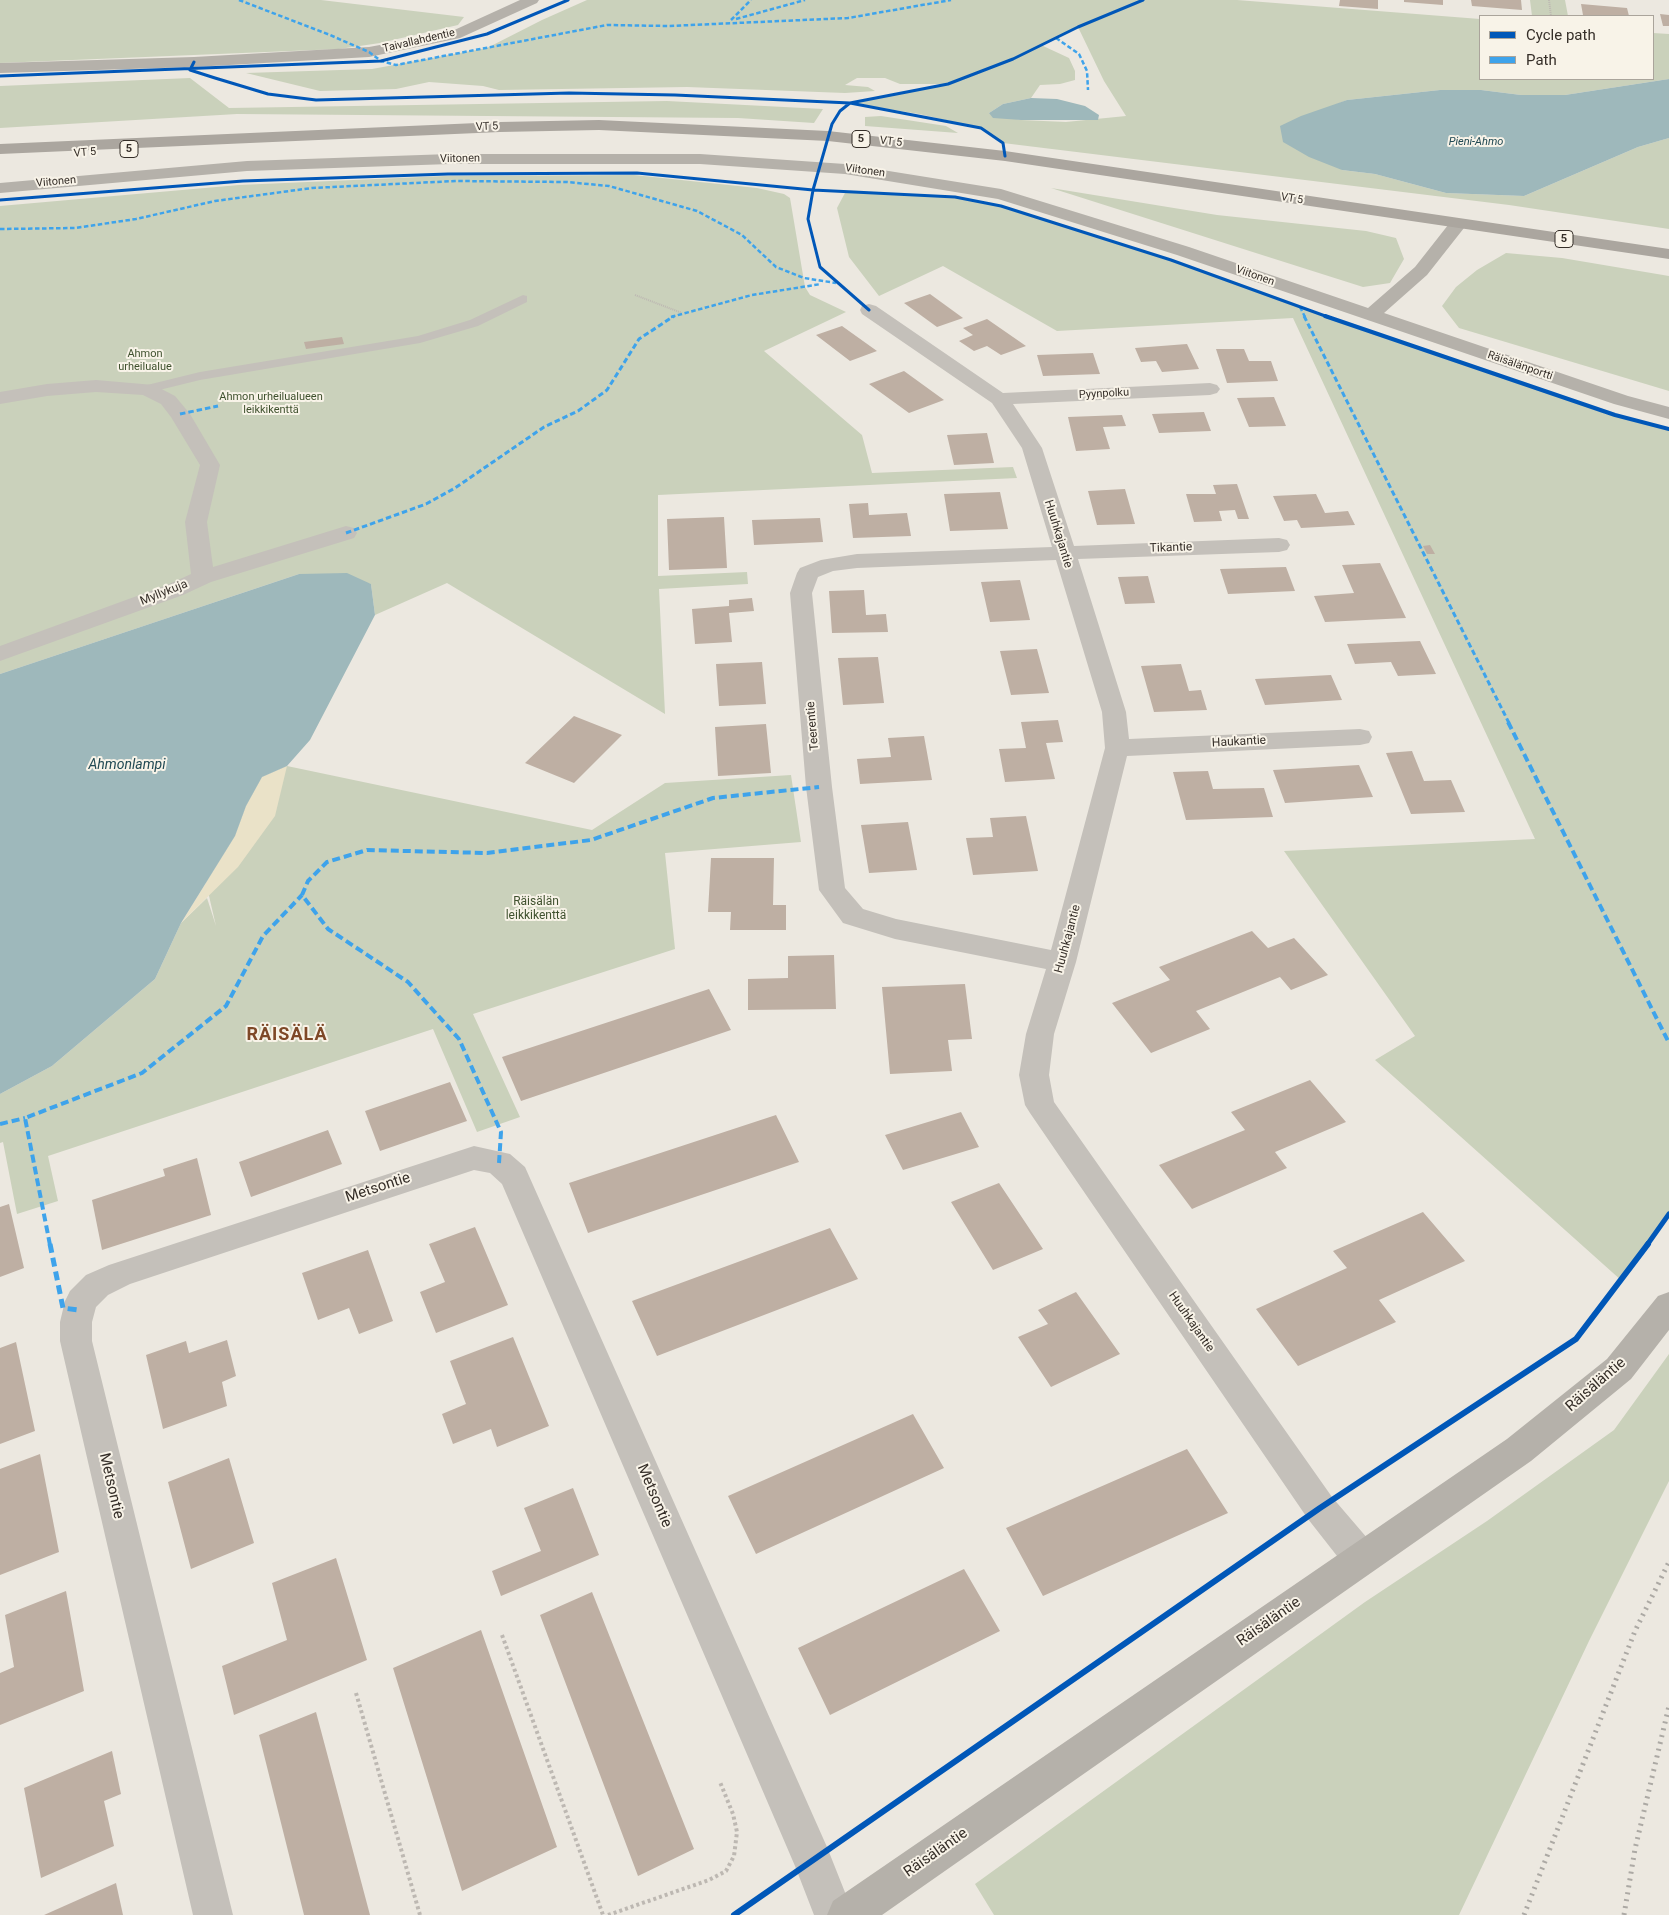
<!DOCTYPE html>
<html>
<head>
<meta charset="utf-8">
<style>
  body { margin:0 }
  #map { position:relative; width:1669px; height:1915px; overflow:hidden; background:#ece8e0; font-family:Roboto,sans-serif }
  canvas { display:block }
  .legend { position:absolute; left:1479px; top:15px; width:175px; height:65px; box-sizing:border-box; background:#f8f3e8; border:1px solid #aaa49b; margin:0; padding:6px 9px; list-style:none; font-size:15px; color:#352e28 }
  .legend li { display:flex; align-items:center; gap:10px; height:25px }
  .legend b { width:25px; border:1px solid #aaa49b }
</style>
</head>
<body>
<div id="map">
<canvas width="1669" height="1915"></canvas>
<ul class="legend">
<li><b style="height:6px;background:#0057b8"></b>Cycle path</li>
<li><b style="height:6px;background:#3ea3eb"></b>Path</li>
</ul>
</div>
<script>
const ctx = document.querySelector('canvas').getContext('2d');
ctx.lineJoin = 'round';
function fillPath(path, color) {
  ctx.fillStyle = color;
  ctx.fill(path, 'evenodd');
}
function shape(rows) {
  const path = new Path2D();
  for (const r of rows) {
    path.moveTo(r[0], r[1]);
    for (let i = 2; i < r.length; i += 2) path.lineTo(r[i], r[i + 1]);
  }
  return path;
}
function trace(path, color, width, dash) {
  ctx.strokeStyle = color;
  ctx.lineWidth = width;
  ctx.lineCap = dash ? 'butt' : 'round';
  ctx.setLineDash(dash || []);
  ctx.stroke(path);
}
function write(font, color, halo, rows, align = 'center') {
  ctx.font = font + ' Roboto,sans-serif';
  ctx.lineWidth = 4;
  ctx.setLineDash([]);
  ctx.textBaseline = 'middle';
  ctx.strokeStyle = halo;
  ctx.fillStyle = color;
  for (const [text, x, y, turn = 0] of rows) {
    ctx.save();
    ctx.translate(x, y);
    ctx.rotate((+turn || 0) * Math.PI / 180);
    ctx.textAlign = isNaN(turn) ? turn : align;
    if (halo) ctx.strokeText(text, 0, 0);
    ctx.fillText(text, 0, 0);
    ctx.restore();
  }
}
fillPath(shape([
  [0,0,321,0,464,17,458,25,380,43,339,49,0,63],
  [587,0,1237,0,1480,19,1480,79,1653,79,1653,33,1669,34,1669,79,1565,95,1521,95,1481,90,1440,90,1347,100,1325,109,1342,170,1375,174,1446,193,1524,196,1638,147,1669,138,1669,229,1509,205,1003,143,981,128,919,114,850,103,943,84,900,84,885,78,857,78,845,85,868,87,875,91,845,93,687,87,499,90,483,86,429,82,396,89,320,91,246,73,372,69,487,48,542,20],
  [1078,27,1104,81,1126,116,1066,122,1021,120,989,113,1003,104,1031,98,1040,85,1060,84,1075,80,1075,71,1069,58,1041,45],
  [1530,0,1565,0,1568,16,1532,16],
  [190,78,229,108,667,101,823,109,814,123,738,118,237,114,0,128,0,86],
  [881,116,946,126,958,133,865,126,865,117],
  [634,175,757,188,784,194,790,198,805,287,810,295,846,312,764,351,862,435,872,473,1013,467,1017,478,658,495,658,576,747,572,748,584,659,589,665,714,447,583,375,615,371,584,299,574,0,674,0,206,239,185,445,176],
  [1051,188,1217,215,1366,231,1396,238,1404,259,1390,283,1363,287],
  [846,191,955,197,1001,206,1171,260,1345,323,1615,415,1669,429,1669,1214,1622,1281,1375,1060,1415,1036,1284,851,1535,839,1293,318,1057,331,943,266,879,296,849,257,837,208],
  [1506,253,1562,258,1669,276,1669,391,1459,328,1442,306,1456,287,1477,270],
  [287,766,592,830,665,783,791,775,801,842,665,853,675,949,473,1014,520,1117,477,1132,433,1029,48,1156,58,1201,17,1214,3,1142,0,1143,0,1094,52,1066,155,979,181,923,207,898,216,926,206,883,235,836,246,806,262,777],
  [1669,1354,1669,1481,1589,1641,1459,1915,994,1915,975,1884,1365,1602,1487,1521,1614,1430]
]), '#cad1bb');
fillPath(shape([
  [287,766,275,816,238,867,181,923,235,836,246,806,262,777]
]), '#eae2c8');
fillPath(shape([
  [1669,79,1669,138,1638,147,1524,196,1446,193,1375,174,1342,170,1309,157,1283,142,1280,126,1301,116,1347,100,1440,90,1481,90,1521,95,1565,95],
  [1031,98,1057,99,1085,106,1099,115,1098,120,1021,120,993,118,989,113,1003,104],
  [347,573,371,584,375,615,310,740,287,766,262,777,246,806,235,836,181,923,155,979,52,1066,0,1094,0,674,299,574]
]), '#9eb8bb');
fillPath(shape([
  [1340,0,1378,0,1378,9,1339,6],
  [1404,0,1443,0,1443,5,1404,2],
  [1471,0,1521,0,1522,10,1472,6],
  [1581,4,1627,8,1629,16,1583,15],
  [1660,14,1669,15,1669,26,1663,26],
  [930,294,963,318,937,327,904,303],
  [987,319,1026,346,1001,355,987,346,974,351,959,341,973,335,963,328],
  [842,326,877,351,850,361,816,335],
  [342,337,344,344,306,349,304,342],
  [1187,344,1199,369,1162,372,1156,361,1141,362,1135,348],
  [1216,349,1244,349,1249,361,1271,361,1278,381,1227,383],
  [1093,353,1100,374,1043,376,1037,355],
  [904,371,944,400,909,413,869,384],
  [1274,397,1286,426,1249,427,1237,398],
  [1204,412,1211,431,1159,433,1152,414],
  [1122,415,1126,426,1103,427,1110,449,1076,451,1068,417],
  [987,433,994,463,954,465,947,435],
  [1237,484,1249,519,1238,519,1235,510,1219,511,1222,521,1194,522,1186,494,1216,494,1213,485],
  [1125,489,1135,524,1097,525,1088,491],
  [1000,492,1008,529,950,531,944,494],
  [1316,494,1325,513,1348,511,1355,525,1301,528,1297,520,1284,521,1273,496],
  [868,503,869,515,907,513,911,536,853,538,849,504],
  [724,517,727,568,669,570,667,519],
  [820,518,823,542,754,545,752,520],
  [1430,545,1435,554,1427,554,1423,546],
  [1380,563,1406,618,1325,622,1314,596,1354,593,1342,565],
  [1286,567,1295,591,1228,594,1220,569],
  [1148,576,1155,603,1125,604,1118,577],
  [1020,580,1030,620,990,622,981,582],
  [864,590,866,615,886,614,888,632,832,633,829,591],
  [752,598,754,611,729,613,732,642,695,644,692,609,729,606,729,600],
  [1420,641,1436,674,1398,676,1391,662,1355,664,1347,644],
  [1037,649,1049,693,1011,695,1000,651],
  [878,657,884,703,843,705,838,658],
  [762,662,766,704,719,706,716,664],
  [1181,664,1189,691,1201,690,1207,710,1154,712,1141,666],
  [1331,675,1342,700,1265,705,1255,679],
  [574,716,622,735,574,783,525,763],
  [1058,720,1063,742,1046,743,1055,779,1005,782,999,749,1026,748,1021,722],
  [766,724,771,773,718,776,715,727],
  [924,736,932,780,860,784,857,759,891,757,888,738],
  [1412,751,1424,781,1451,780,1465,812,1411,814,1386,753],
  [1359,765,1373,797,1285,803,1273,770],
  [1208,771,1213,789,1264,788,1273,817,1186,820,1173,772],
  [1026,816,1038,871,973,875,966,838,993,837,990,818],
  [908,822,917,870,869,873,861,825],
  [711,858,774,858,773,905,786,905,786,930,730,930,731,912,708,912],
  [1252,931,1268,948,1294,938,1328,975,1291,990,1280,977,1196,1011,1210,1029,1151,1053,1112,1003,1170,980,1159,967],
  [834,955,836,1009,748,1010,748,979,788,978,788,956],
  [965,984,972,1039,948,1040,952,1071,890,1074,882,987],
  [709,989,731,1030,521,1101,502,1057],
  [1310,1080,1346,1122,1275,1152,1287,1168,1192,1209,1159,1165,1245,1130,1231,1112],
  [450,1082,467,1121,380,1151,365,1111],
  [961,1112,979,1147,903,1170,885,1135],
  [776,1115,799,1162,588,1233,569,1183],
  [328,1130,342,1164,251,1197,239,1162],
  [197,1158,211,1215,102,1250,92,1200,165,1176,163,1169],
  [999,1183,1043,1249,993,1270,951,1202],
  [9,1204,24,1268,0,1277,0,1207],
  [1423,1212,1465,1261,1379,1300,1396,1322,1298,1366,1256,1309,1347,1268,1333,1251],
  [475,1227,508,1305,436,1333,420,1292,445,1282,429,1244],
  [830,1228,858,1279,657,1356,632,1301],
  [368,1250,393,1321,359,1334,349,1308,318,1320,302,1273],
  [1076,1292,1120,1354,1051,1387,1018,1337,1048,1324,1038,1310],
  [513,1337,549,1426,497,1447,491,1429,453,1444,442,1414,466,1404,450,1361],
  [227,1340,236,1376,222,1382,227,1406,163,1429,146,1355,186,1341,189,1353],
  [16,1342,35,1431,0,1444,0,1348],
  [913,1414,944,1468,756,1554,728,1496],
  [1187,1449,1228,1513,1043,1596,1006,1528],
  [40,1454,59,1552,0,1575,0,1469],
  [229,1458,254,1543,191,1569,168,1482],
  [573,1488,599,1555,501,1596,492,1571,541,1551,524,1508],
  [336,1558,367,1660,234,1715,222,1666,287,1640,272,1583],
  [964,1569,1000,1631,830,1715,798,1648],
  [66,1591,84,1691,0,1725,0,1673,14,1667,5,1615],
  [592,1592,694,1849,638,1876,540,1615],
  [481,1630,557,1847,462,1891,393,1668],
  [316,1712,370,1915,304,1915,259,1735],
  [112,1751,121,1794,104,1801,114,1846,41,1878,24,1788],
  [116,1883,123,1915,44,1915]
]), '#beafa3');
trace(shape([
  [1549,0,1551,16],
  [635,295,682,313]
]), '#bdb8b2', 2, [1, 1]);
trace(shape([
  [502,1635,603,1915],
  [356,1693,420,1915],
  [608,1915,709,1880,726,1871,734,1856,737,1832,733,1814,720,1782]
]), '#bdb8b2', 4, [3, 3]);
fillPath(shape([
  [523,295,527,296,527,302,478,326,420,343,200,380,147,393,141,389,143,386,200,372,418,336,470,320,523,295]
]), '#c4c0ba');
fillPath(shape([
  [869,304,876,306,1003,393,1210,383,1217,385,1220,389,1217,393,1210,395,1013,404,1042,448,1074,546,1279,538,1287,540,1290,545,1287,550,1279,552,1078,559,1126,712,1129,739,1360,729,1369,731,1372,737,1369,743,1360,745,1127,756,1076,962,1054,1034,1049,1075,1054,1102,1332,1497,1374,1546,1379,1558,1374,1570,1361,1575,1348,1570,1308,1519,1030,1113,1025,1105,1019,1075,1026,1034,1046,969,895,939,843,923,819,890,806,787,790,593,797,573,800,568,821,560,857,554,1052,547,1022,448,992,403,862,314,860,310,862,306,869,304],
  [1056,560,1102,712,1105,748,1051,950,896,919,863,909,845,888,832,787,812,593,818,577,833,571,857,568,1056,560],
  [96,380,154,385,175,396,190,414,220,465,207,522,213,567,346,526,354,528,357,533,354,538,211,582,183,595,0,661,0,646,167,585,191,574,185,522,200,465,171,417,161,404,143,395,96,392,47,396,0,404,0,392,47,384,96,380],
  [474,1146,510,1154,525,1167,529,1176,827,1847,854,1915,814,1915,795,1866,502,1184,490,1173,474,1170,130,1284,108,1295,96,1307,92,1322,92,1341,233,1915,193,1915,60,1341,60,1322,65,1301,70,1291,86,1275,109,1265,474,1146]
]), '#c4c0ba');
fillPath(shape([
  [520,0,539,0,537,3,460,38,369,57,194,67,0,73,0,63,194,57,369,47,450,32,520,0],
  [450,154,700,154,845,164,1001,189,1189,247,1368,308,1415,267,1452,220,1458,219,1464,220,1467,224,1464,228,1427,275,1384,313,1628,396,1669,407,1669,419,1614,404,1177,255,998,199,845,174,700,164,450,164,247,171,0,193,0,183,247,161,450,154],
  [1669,1292,1669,1330,1631,1379,1531,1461,882,1915,827,1915,833,1901,1507,1439,1607,1359,1658,1296,1669,1292]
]), '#b5b1aa');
fillPath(shape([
  [599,120,828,131,1005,151,1669,249,1669,259,1005,161,828,141,599,130,500,132,0,154,0,144,500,122,599,120]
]), '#aba69f');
trace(shape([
  [1524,1915,1635,1631,1669,1562],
  [1624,1915,1635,1849,1669,1706]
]), '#aca9a4', 5, [2, 5]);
trace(shape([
  [239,0,330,35,369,52,381,61,396,65,607,25,669,26,848,18,951,0],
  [736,19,805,0],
  [731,20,751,0],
  [1056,38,1079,54,1087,71,1088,90],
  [0,229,75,228,136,219,215,201,312,188,456,181,567,182,609,186,697,211,742,235,776,267,804,278,836,283],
  [1300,307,1305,317],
  [671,317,752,295,821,284]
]), '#3ea3eb', 2.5, [4.5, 2.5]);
trace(shape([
  [1304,316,1509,723],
  [180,414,218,406],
  [346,533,426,504,455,488,544,427,578,411,607,390,639,339,674,316]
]), '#3ea3eb', 3, [5.5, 3]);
trace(shape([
  [1508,722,1669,1043],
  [0,1124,25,1118],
  [499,1163,501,1132,459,1039,408,982,328,929,302,895,308,881,327,862,367,850,487,853,591,840,713,798,819,787],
  [50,1245,25,1118,142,1073,226,1006,263,936,302,895]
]), '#3ea3eb', 4, [8, 4]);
trace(shape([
  [50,1244,63,1308,78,1310]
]), '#3ea3eb', 5, [9, 5]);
trace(shape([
  [194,62,190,70,215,78,268,94,316,100,569,93,675,95,850,103,981,128,1003,143,1005,156],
  [0,76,381,61,487,34,568,0],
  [0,200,243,181,448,174,637,173,813,190,955,197,1001,206,1171,260,1328,317],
  [869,310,820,267,808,219,813,190,832,124,840,111,850,103,948,84,1013,59,1078,27,1143,0]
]), '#0057b8', 3);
trace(shape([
  [1325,316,1615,415,1669,429]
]), '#0057b8', 4);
trace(shape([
  [1647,1245,1669,1214]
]), '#0057b8', 5);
trace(shape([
  [734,1915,1320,1508,1576,1339,1648,1244]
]), '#0057b8', 6);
write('11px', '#352e28', '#f8f3e8', [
  ["Taivallahdentie",419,41,-13],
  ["VT 5",487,127,-3],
  ["VT 5",891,142,6],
  ["VT 5",85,153,-5],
  ["Viitonen",460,159,-1],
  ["Viitonen",865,171,8],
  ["Viitonen",56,182,-5],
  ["VT 5",1292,199,9],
  ["Viitonen",1255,276,19],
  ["Räisälänportti",1520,366,19],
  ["Pyynpolku",1104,394,-3]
]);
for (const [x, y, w] of [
  [861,139,18],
  [129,149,18],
  [1564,239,18]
]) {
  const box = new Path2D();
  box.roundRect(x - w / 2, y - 8.5, w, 17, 4);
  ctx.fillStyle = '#f8f3e8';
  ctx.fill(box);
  trace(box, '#352e28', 1);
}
write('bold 11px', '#352e28', null, [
  ["5",861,139],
  ["5",129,149],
  ["5",1564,239]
]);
write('italic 11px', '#214953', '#f8f3e8', [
  ["Pieni-Ahmo",1476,142]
]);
write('11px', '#3f512e', '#f8f3e8', [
  ["Ahmon",145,354],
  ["urheilualue",145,367],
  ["Ahmon urheilualueen",271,397],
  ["leikkikenttä",271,410]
]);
write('12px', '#352e28', '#f8f3e8', [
  ["Huuhkajantie",1058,534,73],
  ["Tikantie",1171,548,-2],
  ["Myllykuja",164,593,-22],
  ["Teerentie",813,726,-95],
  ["Haukantie",1239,742,-3],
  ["Huuhkajantie",1068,939,-75],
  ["Huuhkajantie",1191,1322,55]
]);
write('12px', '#3f512e', '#f8f3e8', [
  ["Räisälän",536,902],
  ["leikkikenttä",536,916]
]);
write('italic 14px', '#214953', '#f8f3e8', [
  ["Ahmonlampi",127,765]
]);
write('15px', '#352e28', '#f8f3e8', [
  ["Metsontie",378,1188,-18],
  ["Räisäläntie",1596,1385,-41],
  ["Metsontie",111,1486,77],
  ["Metsontie",654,1496,67],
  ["Räisäläntie",1269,1622,-35],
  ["Räisäläntie",936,1853,-35]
]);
ctx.letterSpacing = '1px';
write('bold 18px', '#7e4827', '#f8f3e8', [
  ["RÄISÄLÄ",287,1035]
]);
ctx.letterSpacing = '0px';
</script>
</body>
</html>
